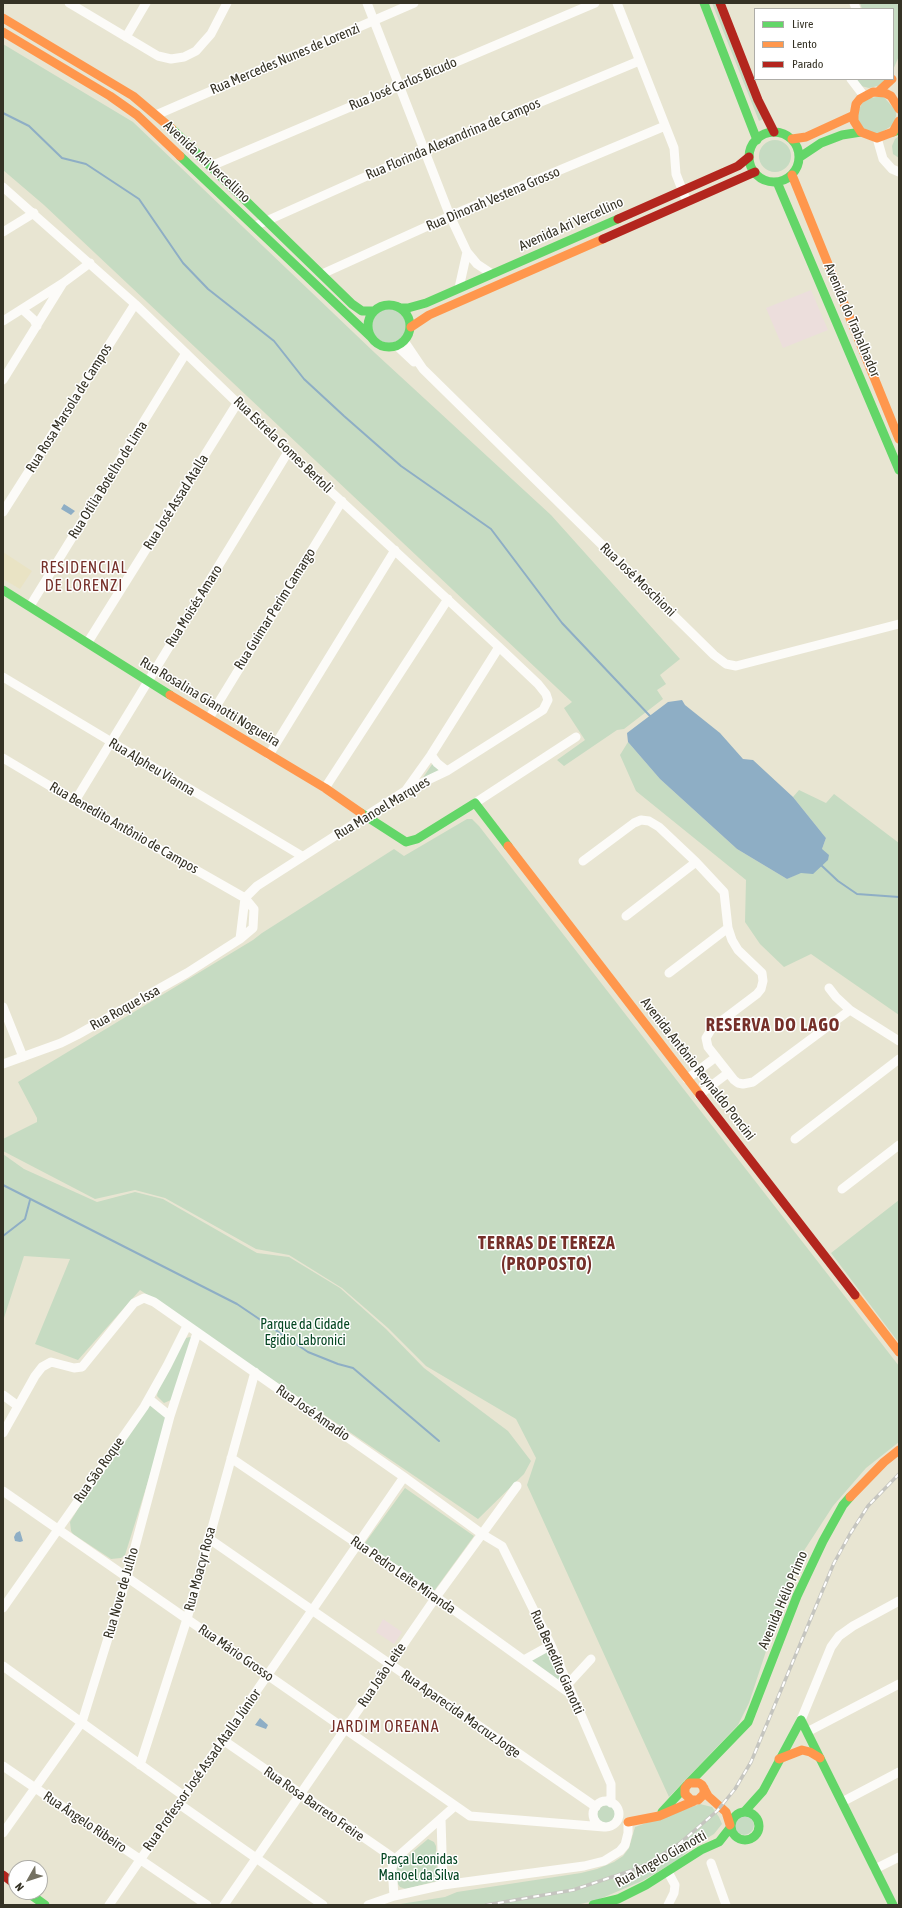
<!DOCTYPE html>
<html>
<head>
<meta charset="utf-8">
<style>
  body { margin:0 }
  #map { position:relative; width:902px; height:1908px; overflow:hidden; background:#e8e5d2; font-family:"Asap Condensed",sans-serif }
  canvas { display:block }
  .frame { position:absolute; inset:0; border:4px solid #353225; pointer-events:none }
  .legend { position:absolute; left:754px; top:8px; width:140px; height:72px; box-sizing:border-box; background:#fff; border:1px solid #aeada8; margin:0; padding:5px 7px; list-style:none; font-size:12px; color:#353225 }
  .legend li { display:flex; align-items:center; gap:8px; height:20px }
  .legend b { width:20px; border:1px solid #aeada8 }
  .north { position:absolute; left:8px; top:1860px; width:40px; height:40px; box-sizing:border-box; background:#fff; border:1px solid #aeada8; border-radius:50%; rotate:231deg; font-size:11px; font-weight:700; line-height:16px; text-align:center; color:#353225 }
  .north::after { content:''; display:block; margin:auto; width:14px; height:18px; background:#747162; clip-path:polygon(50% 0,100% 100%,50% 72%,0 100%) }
</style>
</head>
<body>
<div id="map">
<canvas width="902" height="1908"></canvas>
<div class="frame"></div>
<ul class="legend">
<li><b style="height:5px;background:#63d668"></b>Livre</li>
<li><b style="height:5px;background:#ff974d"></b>Lento</li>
<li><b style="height:5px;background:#b3261e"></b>Parado</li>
</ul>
<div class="north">N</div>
</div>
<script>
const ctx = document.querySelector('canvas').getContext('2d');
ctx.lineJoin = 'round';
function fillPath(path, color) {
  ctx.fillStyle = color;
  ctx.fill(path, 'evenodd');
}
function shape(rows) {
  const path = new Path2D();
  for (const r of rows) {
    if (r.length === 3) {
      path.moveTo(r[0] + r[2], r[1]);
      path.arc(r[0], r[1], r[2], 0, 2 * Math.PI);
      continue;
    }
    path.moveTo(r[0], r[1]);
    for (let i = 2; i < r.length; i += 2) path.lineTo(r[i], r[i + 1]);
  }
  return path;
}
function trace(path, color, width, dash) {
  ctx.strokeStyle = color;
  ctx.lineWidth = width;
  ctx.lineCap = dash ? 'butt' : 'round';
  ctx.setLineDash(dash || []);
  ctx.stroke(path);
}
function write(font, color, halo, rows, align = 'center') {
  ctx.font = font + ' "Asap Condensed",sans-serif';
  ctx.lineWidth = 3;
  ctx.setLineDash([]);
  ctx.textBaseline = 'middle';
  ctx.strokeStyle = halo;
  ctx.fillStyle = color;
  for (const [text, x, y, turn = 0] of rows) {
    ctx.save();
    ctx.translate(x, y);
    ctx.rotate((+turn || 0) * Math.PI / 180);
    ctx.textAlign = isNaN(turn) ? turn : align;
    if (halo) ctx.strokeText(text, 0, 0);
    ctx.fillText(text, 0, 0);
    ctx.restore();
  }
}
fillPath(shape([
  [811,290,828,330,783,348,766,308],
  [383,1619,402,1632,394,1644,376,1632]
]), '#ecdedc');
fillPath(shape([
  [3,552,32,571,20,589,3,579]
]), '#e9e3c4');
fillPath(shape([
  [712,3,715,3,763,119,759,121],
  [860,3,897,3,899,8,899,56,893,70,893,9,862,9],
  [3,44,133,122,375,353,551,515,680,659,660,675,666,684,657,690,663,699,624,729,617,730,564,766,557,760,585,740,564,708,572,702,44,205,3,170],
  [856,79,887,79,882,85,869,88,861,86],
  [883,96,896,111,896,116,893,125,877,135,859,126,856,116,864,99],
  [899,136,899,158,893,154,892,146,895,139],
  [775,156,16],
  [389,326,17],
  [628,742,660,779,737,849,787,879,801,872,822,849,826,838,793,797,799,790,826,803,834,794,899,843,899,1015,811,954,784,967,760,944,745,922,746,880,636,791,620,755],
  [433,763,440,772,420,782],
  [467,819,472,819,479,826,899,1366,899,1442,866,1468,833,1506,794,1566,749,1703,738,1725,669,1797,527,1485,536,1458,516,1419,426,1366,388,1328,342,1288,289,1255,256,1249,165,1198,135,1190,95,1199,3,1151,3,1139,37,1122,37,1118,18,1082,253,940,262,933,394,849,404,856],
  [3,1154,24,1169,97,1202,135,1192,163,1199,257,1253,289,1257,340,1288,386,1329,424,1368,508,1431,531,1461,524,1474,478,1519,140,1290,78,1360,35,1344,70,1259,24,1256,3,1321],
  [899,1200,899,1343,831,1253],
  [190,1337,193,1339,171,1400,164,1403,157,1396,158,1390,183,1342,186,1338],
  [151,1404,166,1418,155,1459,125,1555,121,1558,111,1559,73,1534,71,1531,70,1522,107,1461],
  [405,1488,474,1536,434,1591,365,1543],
  [549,1649,566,1687,529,1660],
  [700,1804,712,1807,719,1817,722,1824,714,1834,694,1846,678,1860,642,1881,595,1901,575,1905,394,1905,445,1897,457,1892,581,1873,597,1869,614,1862,623,1856,629,1848,635,1827],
  [607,1815,10],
  [744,1825,10],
  [428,1839,434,1842,436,1846,437,1881,406,1889,400,1887,398,1884,396,1869,397,1865]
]), '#c6dbc2');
fillPath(shape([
  [64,504,75,511,71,515,61,509],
  [682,700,685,705,720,733,743,759,753,760,793,797,826,838,822,849,829,855,828,860,813,874,801,873,787,879,737,849,660,779,628,742,627,733,668,702],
  [20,1531,23,1541,20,1542,15,1541,14,1537,16,1533],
  [260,1718,268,1725,266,1729,255,1725]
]), '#8eaec5');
trace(shape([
  [3,113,29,126,62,158,86,164,139,199,183,263,208,289,274,341,304,379,344,416,401,466,491,529,562,623,650,716],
  [821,865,838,881,857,894,899,897],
  [3,1185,237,1304,308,1352,338,1364,353,1368,439,1441],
  [3,1236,25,1219,30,1200]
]), '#8eaec5', 2);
trace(shape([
  [69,3,158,56,171,59,184,57,196,51,203,43,211,34,227,3],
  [367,3,450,216,467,252,477,264,492,274],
  [617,3,674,148,676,174,687,202],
  [854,3,856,9],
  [126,37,146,3],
  [851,79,864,96],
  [156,115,414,3],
  [877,138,883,159,892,169,899,172],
  [211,166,595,3],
  [3,187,135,304,288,452,499,647,538,684,546,694,548,700,543,710,447,771,405,791,257,886,245,898],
  [255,226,423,151,639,61],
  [3,232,34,213],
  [322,274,450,216,665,126],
  [459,288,467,252],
  [22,309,34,320,37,326],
  [3,321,63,283,90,263],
  [404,341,423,369,714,655,726,664,736,666,899,624],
  [397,346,414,362],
  [3,380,63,283],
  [3,512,135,304],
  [30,606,186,353],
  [88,642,238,402],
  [3,677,302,856],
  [209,718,342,501],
  [269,755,395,550],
  [431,755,437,763,447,771],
  [3,758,75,801,245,898,254,909,253,928,240,939,245,898],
  [325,788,448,599],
  [406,790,431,755,499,647],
  [75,801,288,452],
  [475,803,576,737],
  [583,861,634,823,641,820,649,821,659,827,696,862,724,892,728,928,732,940,738,950,762,973,763,981,761,989,757,994,712,1028,706,1038,708,1047,734,1080,738,1083,743,1084,753,1082,850,1010],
  [626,916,696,862],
  [669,973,728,928],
  [829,988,836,997,850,1010,899,1041],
  [3,1007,23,1057],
  [3,1064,61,1043,77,1035,187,973,240,939],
  [687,1079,716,1057],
  [699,1095,728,1073],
  [795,1139,899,1059],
  [842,1189,899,1145],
  [3,1395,18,1406],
  [149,1399,170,1416],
  [3,1433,35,1376,42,1367,51,1362,74,1368,82,1367,134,1303,144,1298,154,1302,404,1477,482,1534,502,1546,551,1645,573,1696,611,1784,611,1803],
  [231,1458,436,1597,572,1695],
  [3,1491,470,1816,604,1827],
  [208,1538,596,1807],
  [3,1608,144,1407,167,1366,187,1326],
  [524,1660,551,1645],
  [3,1666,184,1796],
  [568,1684,591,1659],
  [801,1720,831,1647,839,1636,853,1626,899,1601],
  [807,1732,899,1684],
  [223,1740,395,1859],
  [140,1765,187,1619,255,1372],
  [3,1766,207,1905],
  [606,1814,13],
  [842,1802,899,1772],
  [179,1804,323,1905],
  [441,1819,443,1885],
  [3,1833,82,1722,127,1577,170,1416,197,1333],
  [711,1863,726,1905],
  [875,1869,899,1857],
  [668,1872,675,1885,674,1893,668,1905],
  [394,1896,392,1868,395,1859,455,1806],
  [109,1905,404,1477],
  [224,1905,436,1597,517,1486],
  [368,1905,394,1896,443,1885,584,1866,604,1861,620,1851,625,1845,628,1833,628,1822]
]), '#fcfbf8', 9);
trace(shape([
  [704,3,757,140],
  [172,129,352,304,362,311,374,311],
  [893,132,899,130],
  [774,157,25],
  [180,156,372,338],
  [800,157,821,143,842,135,861,132],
  [777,182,899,470],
  [389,326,21],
  [401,308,408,308,426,303,618,219],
  [3,590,170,695],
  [361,813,406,842,417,839,475,803,508,846],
  [801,1720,893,1905],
  [689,1783,748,1722,797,1596,823,1541,843,1505,850,1497],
  [745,1811,763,1791,801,1720],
  [745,1826,14],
  [662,1812,687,1785],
  [27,1892,45,1905],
  [593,1905,618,1899,646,1885,701,1850,719,1842,730,1828]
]), '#63d668', 9);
trace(shape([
  [3,18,133,96,172,129],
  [3,32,110,96,137,115,180,156],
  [878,92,892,79],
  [899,109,891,96,885,93,873,92,860,99,856,104,854,115,854,121,861,132,877,138,893,132,899,121],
  [792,139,806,137,854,115],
  [792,175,899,439],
  [411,327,429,315,603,239],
  [170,695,325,788,361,813],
  [508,846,700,1095],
  [855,1295,899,1352],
  [850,1497,884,1462,899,1450],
  [779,1759,802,1750,810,1752,820,1758],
  [704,1788,704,1794,698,1800,691,1800,685,1794,685,1788,689,1783,699,1783,702,1785,708,1796,726,1812,730,1825],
  [628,1822,659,1816,694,1801]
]), '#ff974d', 9);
trace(shape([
  [720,3,758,100,774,132],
  [618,219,738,166,749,157],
  [603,239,755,172],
  [700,1095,855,1295],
  [3,1875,16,1885]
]), '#b3261e', 9);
const rail = shape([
  [486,1905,573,1890,633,1870,649,1863,680,1843,717,1811,735,1789,751,1762,834,1563,850,1534,868,1506,899,1474]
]);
trace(rail, '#c5c5bf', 3.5);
trace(rail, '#fff', 2, [6]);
write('14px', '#353225', '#fff', [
  ["Rua Mercedes Nunes de Lorenzi",285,59,-23],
  ["Rua José Carlos Bicudo",403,84,-23],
  ["Rua Florinda Alexandrina de Campos",453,139,-23],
  ["Avenida Ari Vercellino",207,162,43],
  ["Rua Dinorah Vestena Grosso",493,199,-23],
  ["Avenida Ari Vercellino",571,224,-24],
  ["Avenida do Trabalhador",852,320,67],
  ["Rua Rosa Marsola de Campos",69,408,-58],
  ["Rua Estrela Gomes Bertoli",283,445,44],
  ["Rua Otília Botelho de Lima",108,480,-58],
  ["Rua José Assad Atalla",176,502,-58],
  ["Rua José Moschioni",638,580,44],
  ["Rua Moisés Amaro",194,606,-58],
  ["Rua Guimar Perim Camargo",275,609,-58],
  ["Rua Rosalina Gianotti Nogueira",210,702,31],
  ["Rua Alpheu Vianna",152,767,31],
  ["Rua Manoel Marques",382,808,-31],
  ["Rua Benedito Antônio de Campos",124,828,30],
  ["Rua Roque Issa",125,1008,-29],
  ["Avenida Antônio Reynaldo Poncini",698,1069,52],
  ["Rua José Amadio",313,1413,35],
  ["Rua São Roque",99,1470,-55],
  ["Rua Moacyr Rosa",200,1569,-75],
  ["Rua Pedro Leite Miranda",403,1575,35],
  ["Rua Nove de Julho",121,1593,-74],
  ["Avenida Hélio Primo",783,1600,-67],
  ["Rua Mário Grosso",236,1653,35],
  ["Rua Benedito Gianotti",557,1662,66],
  ["Rua João Leite",382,1675,-56],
  ["Rua Aparecida Macruz Jorge",461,1714,35],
  ["Rua Professor José Assad Atalla Júnior",202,1770,-55],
  ["Rua Rosa Barreto Freire",314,1804,35],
  ["Rua Ângelo Ribeiro",85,1822,34],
  ["Rua Ângelo Gianotti",661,1859,-29]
]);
write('14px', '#034521', '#fff', [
  ["Parque da Cidade",305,1325],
  ["Egidio Labronici",305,1341],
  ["Praça Leonidas",419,1860],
  ["Manoel da Silva",419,1876]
]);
ctx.letterSpacing = '1px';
write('16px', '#752f29', '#fff', [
  ["RESIDENCIAL",84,568],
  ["DE LORENZI",84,586],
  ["JARDIM OREANA",385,1727]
]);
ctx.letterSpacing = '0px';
ctx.letterSpacing = '1px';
write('bold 18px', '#752f29', '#fff', [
  ["RESERVA DO LAGO",773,1025],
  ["TERRAS DE TEREZA",547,1243],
  ["(PROPOSTO)",547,1264]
]);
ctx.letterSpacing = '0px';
</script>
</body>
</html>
